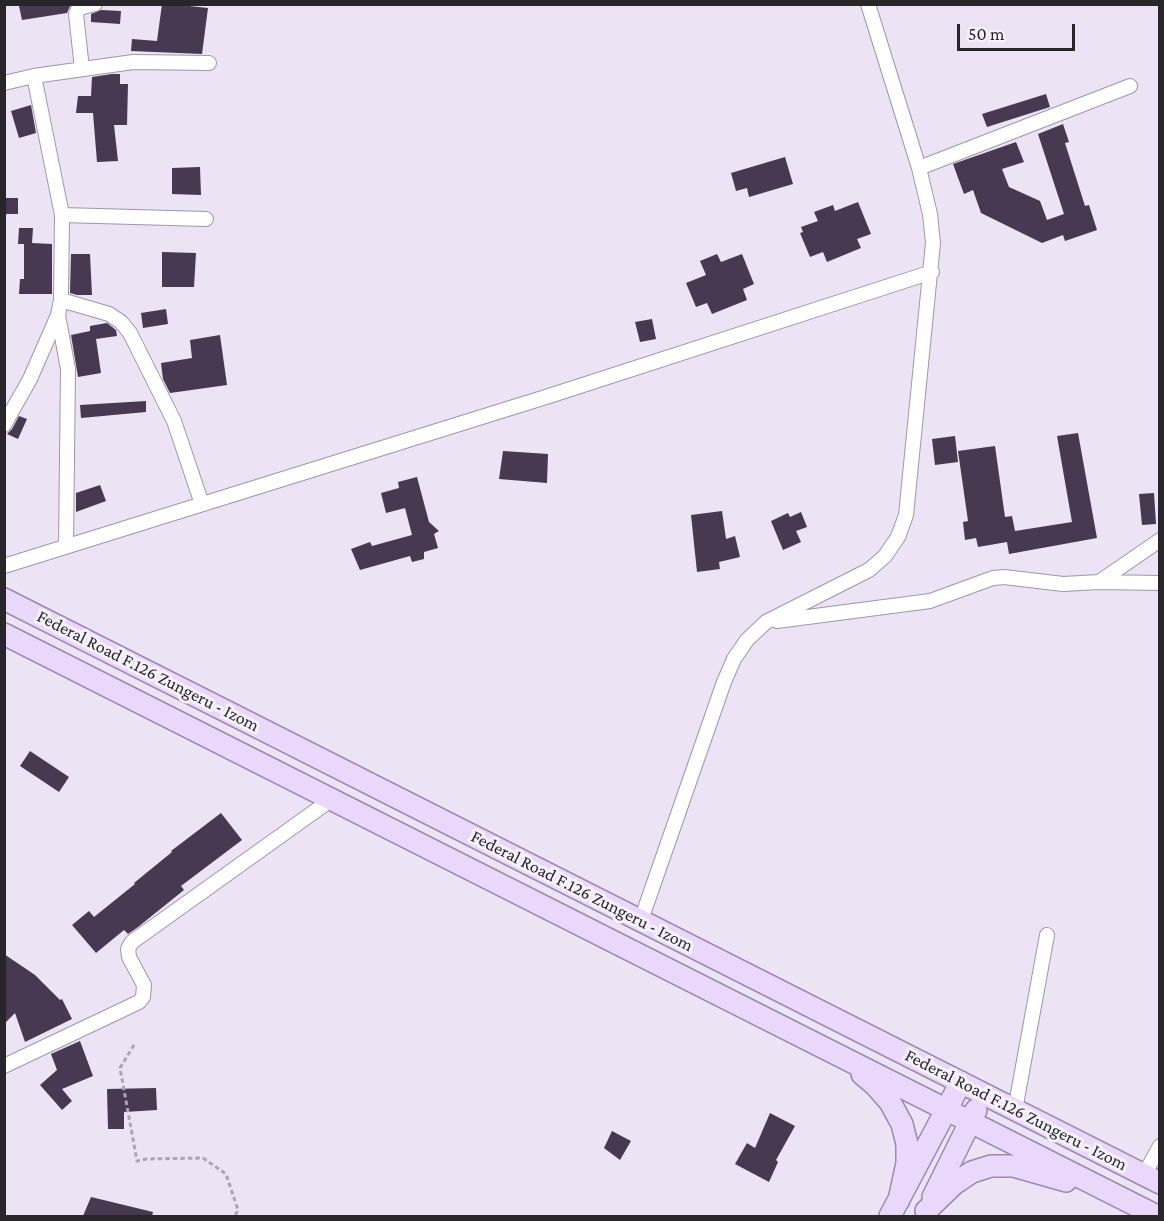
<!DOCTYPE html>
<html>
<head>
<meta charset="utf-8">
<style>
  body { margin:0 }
  #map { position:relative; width:1164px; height:1221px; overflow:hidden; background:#ece3f5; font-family:"Crimson Pro",serif }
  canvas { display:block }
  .frame { position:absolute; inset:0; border:6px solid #28252b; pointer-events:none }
  .scale { position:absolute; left:957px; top:24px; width:118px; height:27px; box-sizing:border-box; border:3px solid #28252b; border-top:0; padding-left:8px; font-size:18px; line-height:21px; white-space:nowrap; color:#28252b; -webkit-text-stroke:4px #f7f2fd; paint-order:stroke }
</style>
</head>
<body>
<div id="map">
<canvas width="1164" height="1221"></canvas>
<div class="frame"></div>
<div class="scale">50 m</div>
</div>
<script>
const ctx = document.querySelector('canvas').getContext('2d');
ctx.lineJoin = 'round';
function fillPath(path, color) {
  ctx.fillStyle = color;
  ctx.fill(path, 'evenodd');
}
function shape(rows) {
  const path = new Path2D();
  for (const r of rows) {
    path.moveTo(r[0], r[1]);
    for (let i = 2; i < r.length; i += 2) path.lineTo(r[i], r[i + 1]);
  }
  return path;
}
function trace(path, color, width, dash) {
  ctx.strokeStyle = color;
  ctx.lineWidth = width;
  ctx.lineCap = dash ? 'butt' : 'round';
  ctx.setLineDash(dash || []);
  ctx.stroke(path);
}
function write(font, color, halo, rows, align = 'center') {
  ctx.font = font + ' "Crimson Pro",serif';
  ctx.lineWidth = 6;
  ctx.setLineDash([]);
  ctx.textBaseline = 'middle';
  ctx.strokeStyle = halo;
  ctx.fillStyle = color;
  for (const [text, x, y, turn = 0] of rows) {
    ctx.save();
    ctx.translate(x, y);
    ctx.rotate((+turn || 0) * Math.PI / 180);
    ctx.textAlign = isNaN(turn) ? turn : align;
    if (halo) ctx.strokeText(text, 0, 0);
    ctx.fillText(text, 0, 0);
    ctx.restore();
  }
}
fillPath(shape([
  [26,4,71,4,67,13,22,20,19,6],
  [162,4,189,4,189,6,208,8,202,54,131,51,132,39,157,41],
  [101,10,121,11,120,24,91,22,91,14],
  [112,74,120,74,120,84,128,84,127,125,114,125,118,161,97,162,93,113,76,113,78,96,91,96,92,77],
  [1046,94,1050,107,987,127,982,114],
  [31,105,36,133,19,138,11,111],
  [1063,124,1069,142,1065,143,1085,206,1089,205,1097,230,1065,241,1063,235,1042,243,981,213,973,190,964,194,953,164,1016,142,1024,162,1002,169,1009,187,1040,201,1047,220,1064,214,1038,134],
  [785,157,793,184,749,197,747,188,736,191,731,173],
  [200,167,201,195,172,194,172,168],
  [4,198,18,198,18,214,4,214],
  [858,202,871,234,857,239,861,248,827,262,823,252,810,257,800,233,803,232,801,227,818,221,814,212,833,205,835,211],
  [19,228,33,228,32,243,52,244,52,294,19,294,20,279,24,279,24,244,18,244],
  [162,252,196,253,194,287,162,287],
  [71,254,90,254,92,295,77,295,70,293],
  [717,254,721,262,742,254,754,284,743,289,747,300,712,314,707,303,696,307,686,283,706,275,700,261],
  [166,309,168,324,143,328,141,313],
  [652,319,656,339,640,342,635,322],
  [107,323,116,330,117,336,96,339,101,373,78,377,71,335,90,331,90,326],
  [220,335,227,385,170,393,163,379,161,363,192,358,190,340],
  [146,401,146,412,81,418,80,405],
  [19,416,27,419,18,439,7,434,12,429],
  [1078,433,1097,538,1009,554,1007,542,978,547,976,538,965,540,963,522,968,521,958,451,995,446,1005,517,1012,516,1015,531,1072,522,1057,436],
  [955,436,958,462,935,465,932,439],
  [503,451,548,454,547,483,499,479],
  [417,477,429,522,439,531,434,534,438,548,424,552,424,559,412,562,410,556,360,570,351,549,370,542,372,546,412,535,405,508,386,513,381,493,399,488,398,482],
  [100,485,106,501,76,512,76,493],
  [1154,493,1156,524,1142,525,1139,494],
  [722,511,726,539,735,536,740,557,719,562,720,569,697,572,691,515],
  [801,512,807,527,796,531,801,542,783,550,771,521,788,513,790,517],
  [30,751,69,777,59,792,20,766],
  [221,813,242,840,181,886,184,890,138,927,128,934,124,930,96,953,72,925,89,911,94,917,135,884,134,883,172,852,171,851],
  [4,954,35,975,60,1000,62,999,72,1019,25,1042,15,1013,4,1024],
  [80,1041,93,1076,62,1089,72,1101,62,1110,40,1085,57,1070,51,1054],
  [156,1088,157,1110,124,1112,124,1129,108,1129,107,1089],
  [770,1113,795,1126,776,1160,778,1162,769,1182,735,1164,747,1143,755,1148],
  [612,1131,631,1141,620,1160,604,1148],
  [91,1197,153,1212,152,1216,83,1216]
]), '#463951');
const street = shape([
  [82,69,76,14,79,8,95,4],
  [4,83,34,76,133,62,209,63],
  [919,168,1130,86],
  [62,215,206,219],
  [61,300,109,314,121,322,130,333,174,421,202,504],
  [58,315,68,369,66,546],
  [4,425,30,379,58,315,61,300,62,215,34,76],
  [4,566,549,396,932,272],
  [1099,582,1160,540],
  [777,621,930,601,993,578,1004,577,1063,584,1099,582,1160,583],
  [641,920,724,682,734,659,747,640,766,622,869,570,885,556,898,537,906,515,933,243,930,214,919,168,868,4],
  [4,1066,139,1002,143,997,144,985,129,957,128,949,132,942,332,799],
  [1015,1110,1047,935],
  [1144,1175,1160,1146]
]);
const primary = shape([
  [4,599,1160,1183],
  [4,634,1157,1216],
  [862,1074,875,1085,890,1102,902,1124,907,1144,907,1163,899,1200],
  [933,1197,976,1110],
  [926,1211,954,1184,972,1172,991,1166,1013,1166,1066,1181],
  [890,1216,961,1082]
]);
trace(street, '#9f96a7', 16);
trace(primary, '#9c88b0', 24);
trace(shape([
  [134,1045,120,1068,137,1161,146,1159,203,1158,226,1174,238,1210,235,1216]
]), '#aca5b3', 3, [4.5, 3]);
trace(street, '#fff', 14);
trace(primary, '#e9d8fa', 21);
write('18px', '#28252b', '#f7f2fd', [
  ["Federal Road F.126 Zungeru - Izom",148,671,27],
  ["Federal Road F.126 Zungeru - Izom",582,891,27],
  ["Federal Road F.126 Zungeru - Izom",1016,1110,27]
]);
</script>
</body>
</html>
